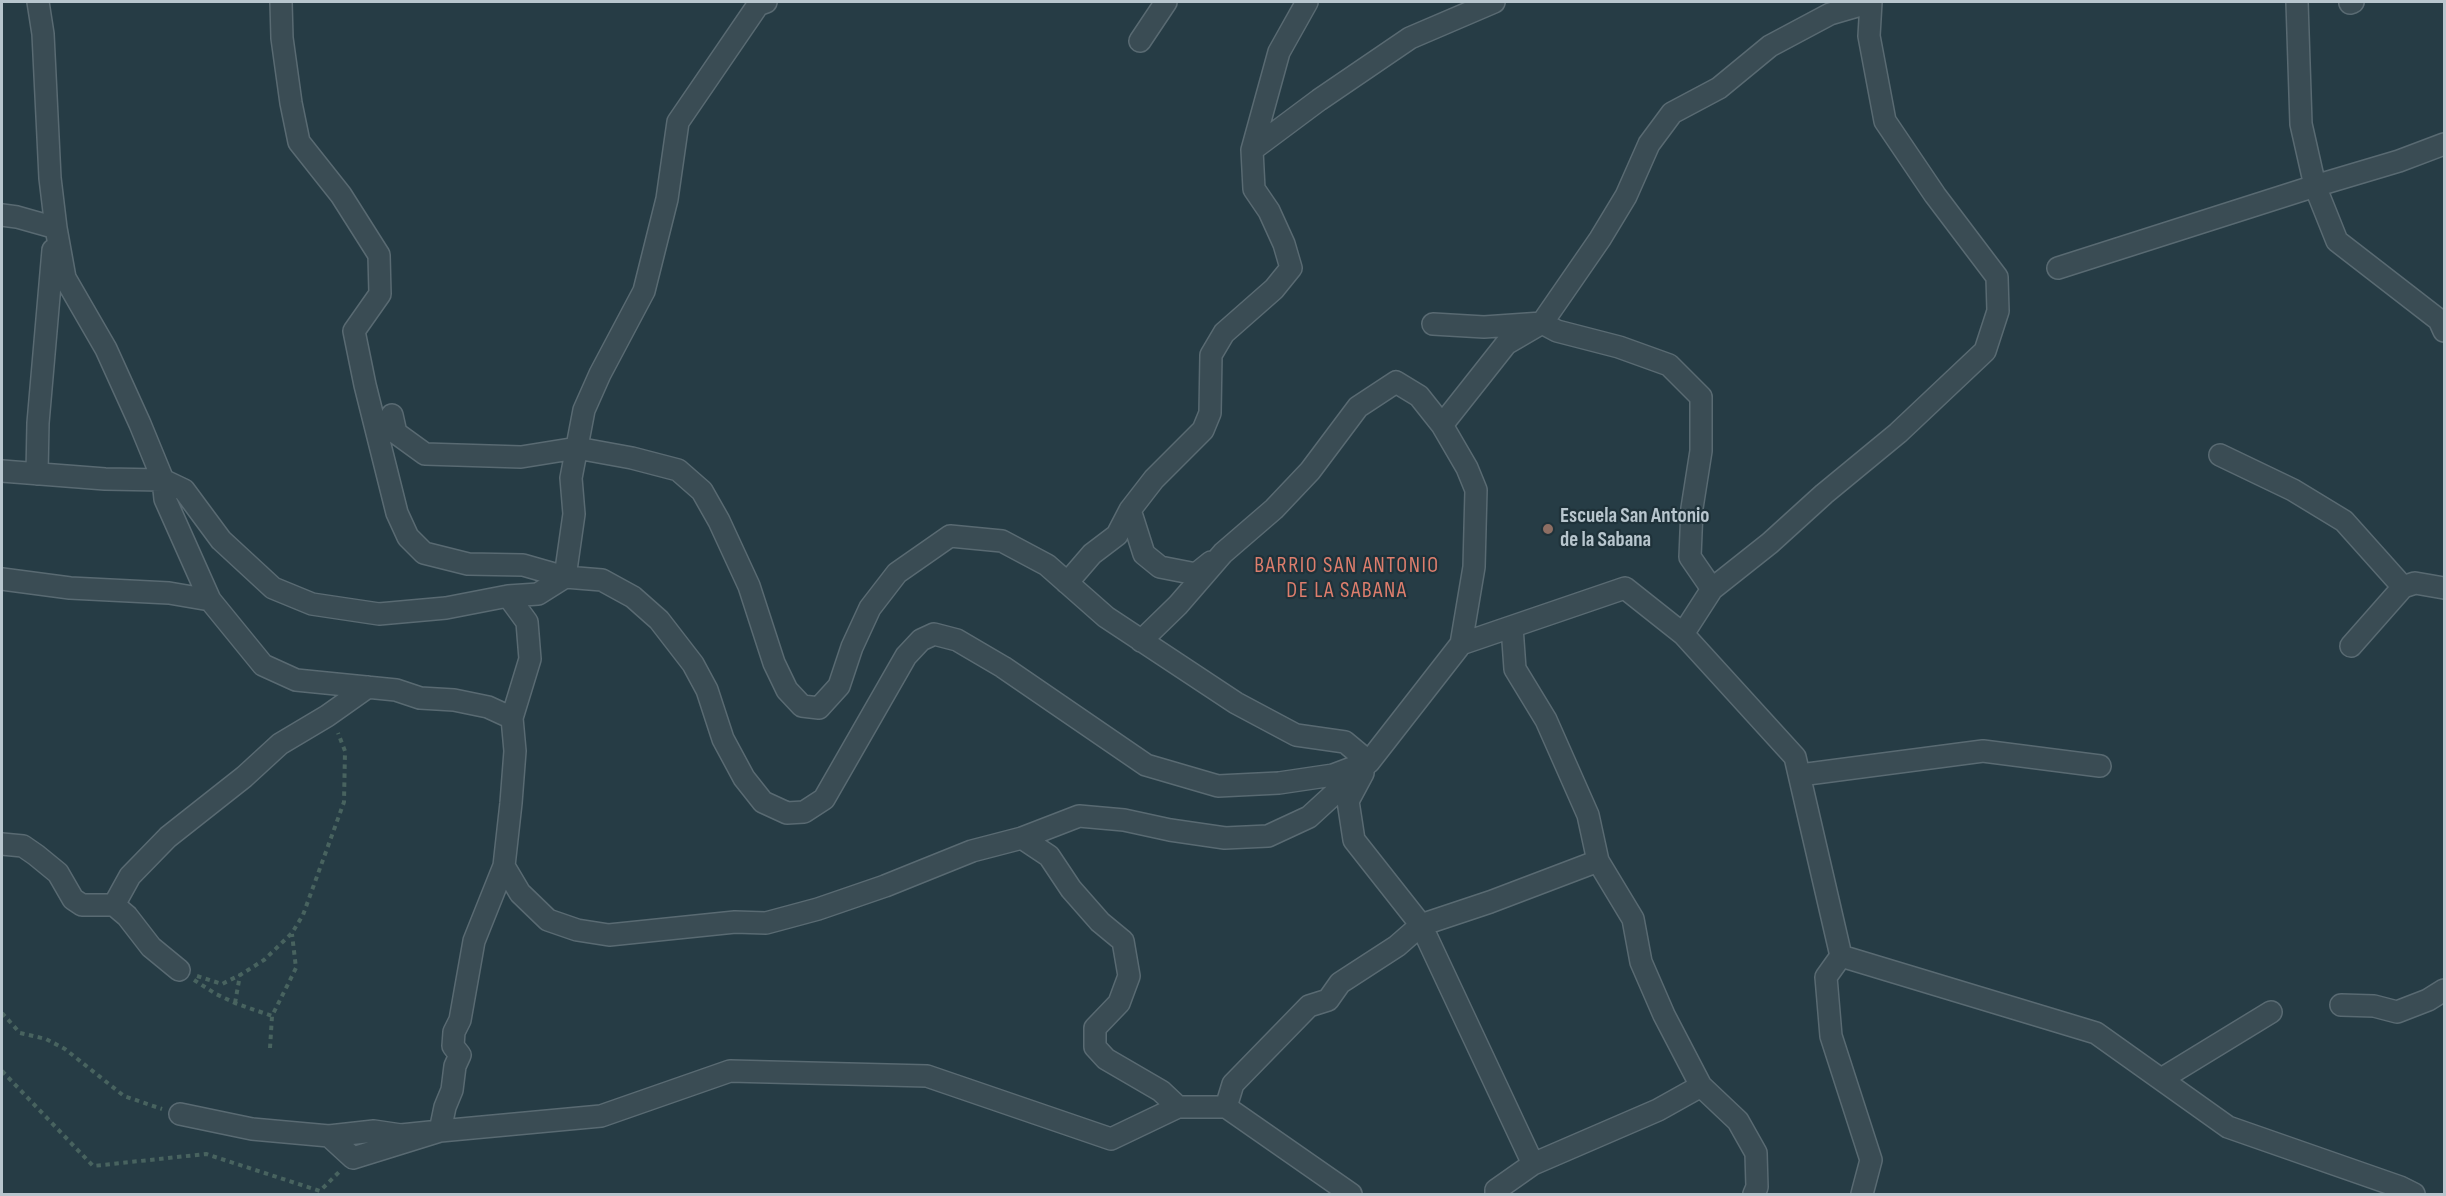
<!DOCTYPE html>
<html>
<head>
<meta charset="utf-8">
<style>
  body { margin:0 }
  #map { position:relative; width:2446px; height:1196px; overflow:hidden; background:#263c45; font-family:"Sofia Sans Condensed",sans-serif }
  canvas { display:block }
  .frame { position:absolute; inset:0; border:3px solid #b8c6ce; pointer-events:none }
</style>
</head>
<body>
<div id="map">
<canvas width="2446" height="1196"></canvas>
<div class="frame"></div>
</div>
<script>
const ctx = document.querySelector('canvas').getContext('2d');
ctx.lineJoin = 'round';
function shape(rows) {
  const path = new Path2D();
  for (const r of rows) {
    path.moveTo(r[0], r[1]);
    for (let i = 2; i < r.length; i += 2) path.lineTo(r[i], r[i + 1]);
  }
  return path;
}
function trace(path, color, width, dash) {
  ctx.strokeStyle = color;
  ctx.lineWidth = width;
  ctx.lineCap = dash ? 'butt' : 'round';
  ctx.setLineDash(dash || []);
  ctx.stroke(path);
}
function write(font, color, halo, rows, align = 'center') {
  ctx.font = font + ' "Sofia Sans Condensed",sans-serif';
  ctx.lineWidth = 4.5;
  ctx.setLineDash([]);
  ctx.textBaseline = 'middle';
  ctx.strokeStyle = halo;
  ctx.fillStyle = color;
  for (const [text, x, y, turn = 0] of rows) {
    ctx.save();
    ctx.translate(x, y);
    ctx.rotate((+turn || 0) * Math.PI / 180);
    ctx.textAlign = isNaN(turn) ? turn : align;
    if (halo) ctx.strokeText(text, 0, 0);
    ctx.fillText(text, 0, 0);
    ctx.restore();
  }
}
const street = shape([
  [38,2,43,34,50,178,56,228,65,278,106,349,140,424,163,480,165,499,210,600,263,665,296,680,396,690,420,698,454,700,488,707,512,718],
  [281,2,282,38,291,103,299,142,341,195,379,255,380,294,354,331,365,385,397,513,408,537,424,553,468,564,523,565,565,577,602,580,633,597,659,620,693,664,707,690,723,739,744,778,763,802,787,813,804,812,824,799,906,656,921,640,934,634,957,640,1003,667,1146,765,1218,786,1279,783,1333,775,1357,766],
  [2297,2,2301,124,2315,186,2337,241,2439,320,2444,331],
  [2350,3,2353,2],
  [1140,41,1166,2],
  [1252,150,1319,100,1410,38,1494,2],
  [2,215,17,217,56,228],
  [2058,268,2315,186,2399,161,2444,144],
  [1433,324,1484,327,1542,323,1557,331,1619,347,1669,365,1701,397,1701,451,1692,508,1690,557,1712,589],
  [392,415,396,433,425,454,521,457,577,448,632,458,678,470,702,491,719,521,749,586,774,663,787,690,802,706,819,708,839,686,852,647,870,608,897,573,950,536,1002,541,1047,565,1106,617,1236,703,1296,735,1345,742,1369,762],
  [1442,425,1506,344,1542,323,1600,239,1626,196,1649,144,1672,113,1719,88,1770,46,1830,14,1871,2],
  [2220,455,2293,490,2344,521,2403,587],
  [2,471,105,479,163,480,184,490,221,540,273,588,312,604,379,614,446,608,508,596,538,594,565,577],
  [37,474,38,423,53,250],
  [1130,510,1144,554,1160,567,1196,574,1211,562],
  [565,577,574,514,571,478,584,410,600,374,644,291,667,199,678,122,758,5,766,2],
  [2,579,70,588,169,593,210,600],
  [1067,583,1092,554,1117,535,1130,510,1154,479,1203,430,1210,413,1211,355,1224,333,1274,289,1291,268,1284,244,1269,211,1254,189,1252,150,1279,52,1307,2],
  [508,596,527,622,530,659,512,718,515,751,511,803,504,866,520,893,548,920,577,930,609,935,735,922,766,923,818,909,885,886,972,851,1022,838,1079,816,1124,820,1170,830,1225,838,1268,836,1309,817,1369,762,1461,644,1625,588,1683,634,1795,757,1841,956,2096,1033,2228,1127,2400,1187,2414,1194],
  [1512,627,1515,669,1546,720,1588,815,1598,861,1633,919,1641,962,1664,1015,1701,1086,1738,1121,1756,1153,1757,1187,1754,1194],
  [1683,634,1712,589,1770,543,1824,494,1898,433,1985,351,1998,311,1997,277,1935,195,1885,121,1869,36,1871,2],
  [1141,641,1178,605,1223,553,1274,509,1310,471,1358,407,1396,382,1419,396,1442,425,1467,468,1476,490,1474,567,1461,644],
  [2351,646,2403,587,2415,583,2444,588],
  [1363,773,1348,801,1354,840,1421,925,1533,1164,1496,1190,1496,1194],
  [1800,775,1983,751,2100,766],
  [1022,838,1049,856,1071,889,1100,922,1123,941,1129,976,1119,1003,1095,1028,1095,1047,1106,1059,1161,1091,1178,1107],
  [2,844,23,846,36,855,58,873,73,899,82,905,114,905,127,916,151,947,179,970],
  [114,905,130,876,168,837,244,777,280,744,327,716,368,687],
  [1841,956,1826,977,1831,1036,1871,1160,1862,1194],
  [2341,1005,2374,1006,2397,1012,2428,1000,2444,990],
  [2163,1078,2271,1012],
  [1226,1107,1233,1084,1309,1006,1328,1000,1340,983,1397,946,1421,925,1490,902,1598,861],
  [180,1114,252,1129,329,1136,353,1158,440,1131,601,1116,730,1071,927,1076,1111,1139,1178,1107,1226,1107,1351,1194],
  [329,1136,374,1131,401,1135,440,1131,445,1107,452,1090,455,1066,460,1055,453,1046,454,1032,460,1020,474,941,504,866],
  [1533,1164,1658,1110,1701,1086]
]);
trace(street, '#596a72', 24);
trace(shape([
  [197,976,222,984,240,975,264,960,292,933,303,915,344,802,345,751,338,733],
  [194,980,216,994,235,1003,272,1016],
  [235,1003,240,975],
  [2,1013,20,1033,46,1039,65,1049,124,1096,162,1109],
  [270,1048,272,1016,296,968,292,934],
  [2,1071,93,1166,206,1154,320,1191,340,1171]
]), '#48635f', 4, [4.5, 4.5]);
trace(street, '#3a4c54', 21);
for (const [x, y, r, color] of [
  [1548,529,6,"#8d6e63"]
]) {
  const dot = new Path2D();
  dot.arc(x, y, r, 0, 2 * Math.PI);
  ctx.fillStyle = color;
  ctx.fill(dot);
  trace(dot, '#1f323a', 2);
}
write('bold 21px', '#b8c6ce', '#1f323a', [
  ["Escuela San Antonio",1560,517],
  ["de la Sabana",1560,541]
], 'left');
ctx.letterSpacing = '1.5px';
write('22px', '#de7e6d', '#1f323a', [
  ["BARRIO SAN ANTONIO",1347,566],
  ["DE LA SABANA",1347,591]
]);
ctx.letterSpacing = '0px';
</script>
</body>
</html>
